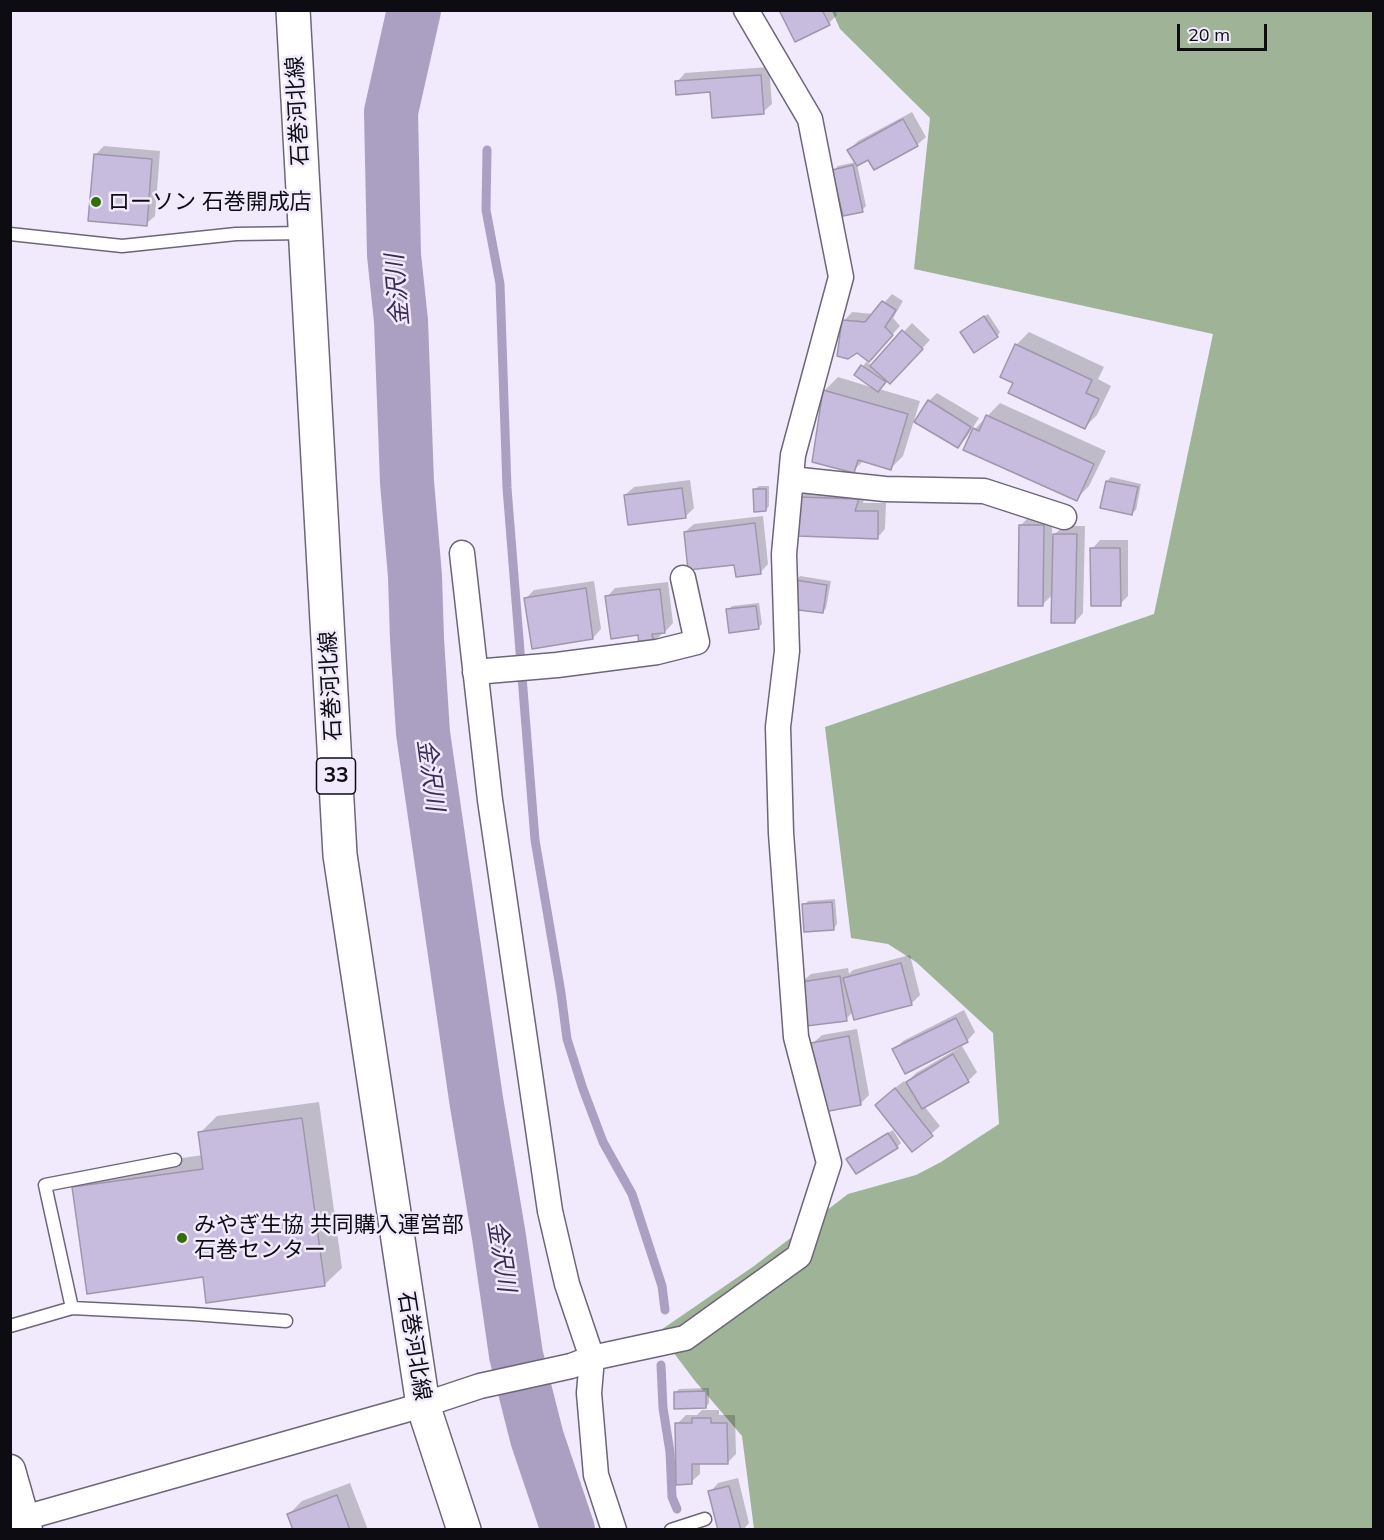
<!DOCTYPE html>
<html>
<head>
<meta charset="utf-8">
<style>
  body { margin:0 }
  #map { position:relative; width:1384px; height:1540px; overflow:hidden; background:#f0eafc; font-family:Mulish,sans-serif }
  canvas { display:block }
  .frame { position:absolute; inset:0; border:12px solid #0e0c13; pointer-events:none }
  .scale { position:absolute; left:1177px; top:24px; width:90px; height:27px; box-sizing:border-box; border:3px solid #0e0c13; border-top:0; padding-left:8px; font-size:18px; line-height:21px; white-space:nowrap; color:#0e0c13; -webkit-text-stroke:4px #f0eafc; paint-order:stroke }
</style>
</head>
<body>
<div id="map">
<canvas width="1384" height="1540"></canvas>
<div class="frame"></div>
<div class="scale">20 m</div>
</div>
<script>
const ctx = document.querySelector('canvas').getContext('2d');
ctx.lineJoin = 'round';
function fillPath(path, color) {
  ctx.fillStyle = color;
  ctx.fill(path, 'evenodd');
}
function shape(rows) {
  const path = new Path2D();
  for (const r of rows) {
    path.moveTo(r[0], r[1]);
    for (let i = 2; i < r.length; i += 2) path.lineTo(r[i], r[i + 1]);
  }
  return path;
}
function trace(path, color, width, dash) {
  ctx.strokeStyle = color;
  ctx.lineWidth = width;
  ctx.lineCap = dash ? 'butt' : 'round';
  ctx.setLineDash(dash || []);
  ctx.stroke(path);
}
function write(font, color, halo, rows, align = 'center') {
  ctx.font = font + ' Mulish,"Noto Sans JP",sans-serif';
  ctx.lineWidth = 5;
  ctx.setLineDash([]);
  ctx.textBaseline = 'middle';
  ctx.strokeStyle = halo;
  ctx.fillStyle = color;
  for (const [text, x, y, turn = 0] of rows) {
    ctx.save();
    ctx.translate(x, y);
    ctx.rotate((+turn || 0) * Math.PI / 180);
    ctx.textAlign = isNaN(turn) ? turn : align;
    if (halo) ctx.strokeText(text, 0, 0);
    ctx.fillText(text, 0, 0);
    ctx.restore();
  }
}
fillPath(shape([
  [832,11,1373,11,1373,1529,754,1529,742,1436,695,1381,658,1332,754,1266,848,1194,916,1175,941,1162,999,1124,993,1033,916,962,888,944,851,938,825,727,1154,614,1213,334,914,269,930,118,840,29]
]), '#9fb497');
fillPath(shape([
  [781,10,835,10,837,15,829,23],
  [769,67,772,104,763,112,712,91,677,82,685,73],
  [912,112,926,137,917,145,869,158,857,164,866,206,862,210,834,170,838,166,856,162,849,150,858,141],
  [104,146,160,151,155,216,146,224,95,155],
  [892,294,903,301,893,318,900,326,867,362,872,366,912,323,930,340,898,374,887,379,879,389,920,401,903,456,890,469,864,460,853,471,814,460,825,390,838,377,874,388,856,375,867,361,844,321,852,312,874,314],
  [988,314,1000,332,997,336,962,332],
  [1029,332,1104,367,1098,379,1111,386,1097,415,1084,428,1015,382,1016,345],
  [937,393,979,418,966,438,958,446,929,401],
  [1000,403,1106,451,1089,486,1076,499,975,429],
  [1111,477,1141,484,1136,510,1132,513,1107,481],
  [690,480,694,508,685,517,625,495,634,487],
  [759,486,769,486,769,506,766,510,755,489],
  [809,489,866,491,863,503,886,503,885,529,877,538,801,497],
  [763,516,768,564,760,573,735,563,685,532,694,524],
  [1029,517,1052,517,1052,537,1063,526,1085,526,1083,613,1075,622,1053,594,1042,605,1021,525],
  [1100,540,1128,540,1128,596,1120,604,1092,549],
  [800,576,831,581,826,608,823,612,796,580],
  [594,581,601,629,593,638,525,599,534,590],
  [668,582,673,623,665,632,661,632,662,634,653,642,639,633,607,597,615,588],
  [759,603,762,624,758,628,728,610,732,606],
  [835,899,837,924,834,928,804,905,808,901],
  [910,955,920,995,911,1004,853,1012,846,1019,802,982,811,974,848,968,849,974,853,970],
  [964,1010,975,1032,967,1041,894,1050,903,1041],
  [857,1029,869,1095,860,1104,813,1043,822,1035],
  [962,1046,977,1072,968,1081,924,1106,940,1126,913,1150,885,1096,904,1081,906,1083,916,1073],
  [319,1102,342,1268,324,1285,204,1276,74,1188,91,1171,203,1155,200,1133,217,1116],
  [893,1130,901,1143,897,1147,848,1159,852,1155],
  [709,1388,709,1403,706,1407,675,1393,679,1389],
  [702,1410,719,1410,719,1415,735,1415,736,1454,728,1462,700,1463,700,1474,691,1482,677,1424,686,1415,697,1415],
  [738,1478,749,1523,743,1530,719,1530,710,1492,718,1483],
  [350,1483,368,1530,295,1530,289,1514,302,1501]
]), '#0003');
trace(shape([
  [487,150,486,210,500,284,507,488,535,840,561,993,567,1039,583,1089,603,1142,632,1194,662,1286,665,1310],
  [661,1365,663,1408,670,1452,672,1497,677,1509]
]), '#aba0c1', 9);
trace(shape([
  [414,10,391,112,394,255,401,321,407,482,415,576,417,639,423,733,476,1099,499,1237,516,1355,537,1438,568,1530]
]), '#aba0c1', 54);
const building = shape([
  [779,10,822,10,830,25,795,42,779,10],
  [761,75,764,114,712,118,710,92,676,95,675,81,761,75],
  [903,119,918,146,874,170,868,160,857,166,847,150,903,119],
  [94,154,152,159,147,226,88,221,94,154],
  [853,165,863,212,843,216,832,170,853,165],
  [882,301,896,310,885,327,893,335,869,362,857,353,848,359,837,356,842,320,865,322,882,301],
  [984,316,998,337,974,353,960,332,984,316],
  [902,330,923,349,890,384,870,366,902,330],
  [1015,344,1092,380,1086,393,1099,399,1085,429,1008,393,1013,383,1000,377,1015,344],
  [861,365,886,382,878,392,854,375,861,365],
  [823,390,908,414,891,470,858,460,854,473,812,462,823,390],
  [928,400,971,427,958,448,914,422,928,400],
  [986,415,1094,464,1077,501,963,450,973,428,979,431,986,415],
  [1106,481,1138,487,1132,515,1100,508,1106,481],
  [682,488,686,518,628,525,624,495,682,488],
  [753,489,766,489,766,511,754,512,753,489],
  [799,497,859,499,855,511,878,511,878,539,798,536,799,497],
  [755,523,761,574,736,577,734,565,688,570,684,532,755,523],
  [1019,525,1044,525,1043,606,1018,606,1019,525],
  [1053,534,1077,534,1075,623,1051,623,1053,534],
  [1090,548,1120,548,1121,606,1091,606,1090,548],
  [795,580,827,585,823,613,790,609,795,580],
  [586,588,593,639,532,649,524,598,586,588],
  [660,589,665,633,652,634,654,644,639,646,638,635,611,639,605,596,660,589],
  [756,606,759,629,729,633,726,609,756,606],
  [832,902,834,930,804,932,802,904,832,902],
  [901,963,912,1005,854,1020,843,978,901,963],
  [840,976,847,1021,806,1026,801,982,840,976],
  [956,1018,968,1042,905,1074,892,1049,956,1018],
  [849,1036,861,1105,824,1112,811,1043,849,1036],
  [953,1054,969,1082,922,1109,906,1082,953,1054],
  [895,1088,933,1136,912,1152,875,1105,895,1088],
  [302,1118,325,1286,206,1303,203,1277,87,1294,72,1187,203,1169,198,1132,302,1118],
  [888,1133,898,1148,856,1174,846,1159,888,1133],
  [706,1391,706,1408,674,1409,674,1392,706,1391],
  [692,1418,711,1418,711,1423,727,1423,728,1464,692,1464,692,1484,676,1485,675,1423,692,1423,692,1418],
  [729,1486,741,1530,718,1530,708,1491,729,1486],
  [337,1495,350,1530,293,1530,287,1514,337,1495]
]);
fillPath(building, '#c7bcdd');
trace(building, '#9e97ac', 1.5);
const service = shape([
  [10,234,122,246,236,234,305,233],
  [72,1308,193,1314,286,1321],
  [10,1326,72,1308,45,1185,175,1160],
  [671,1530,705,1519]
]);
const minor = shape([
  [791,479,885,489,984,491,1064,517],
  [462,553,490,800,550,1211,567,1284,592,1358,589,1393,596,1475,614,1530],
  [475,672,557,665,657,652,697,642,683,578],
  [24,1518,423,1405,480,1386,571,1366,592,1358,685,1338,799,1256,829,1163,796,1037,781,833,778,727,787,651,784,554,793,455,841,277,810,119,746,10]
]);
const tertiary = shape([
  [10,1470,27,1530]
]);
const primary = shape([
  [293,10,340,855,423,1405,464,1530]
]);
trace(service, '#6d667a', 15);
trace(minor, '#6d667a', 27);
trace(tertiary, '#6d667a', 33);
trace(primary, '#6d667a', 36);
trace(service, '#fff', 12);
trace(minor, '#fff', 24);
trace(tertiary, '#fff', 30);
trace(primary, '#fff', 33);
for (const [x, y, r, color] of [
  [96,202,6,"#326f02"],
  [182,1238,6,"#326f02"]
]) {
  const dot = new Path2D();
  dot.arc(x, y, r, 0, 2 * Math.PI);
  ctx.fillStyle = color;
  ctx.fill(dot);
  trace(dot, '#f0eafc', 2);
}
for (const [x, y, w] of [
  [336,776,39]
]) {
  const box = new Path2D();
  box.roundRect(x - w / 2, y - 18, w, 36, 4.5);
  ctx.fillStyle = '#f0eafc';
  ctx.fill(box);
  trace(box, '#0e0c13', 1.5);
}
write('bold 21px', '#0e0c13', null, [
  ["33",336,776]
]);
write('22px', '#0e0c13', '#f0eafc', [
  ["石巻河北線",298,111,-93],
  ["石巻河北線",331,686,-93],
  ["石巻河北線",414,1346,81]
]);
write('22px', '#0e0c13', '#f0eafc', [
  ["ローソン 石巻開成店",108,202],
  ["みやぎ生協 共同購入運営部",194,1225],
  ["石巻センター",194,1250]
], 'left');
write('italic 24px', '#3c2a56', '#f0eafc', [
  ["金沢川",398,290,-95],
  ["金沢川",430,775,82],
  ["金沢川",501,1256,81]
]);
</script>
</body>
</html>
